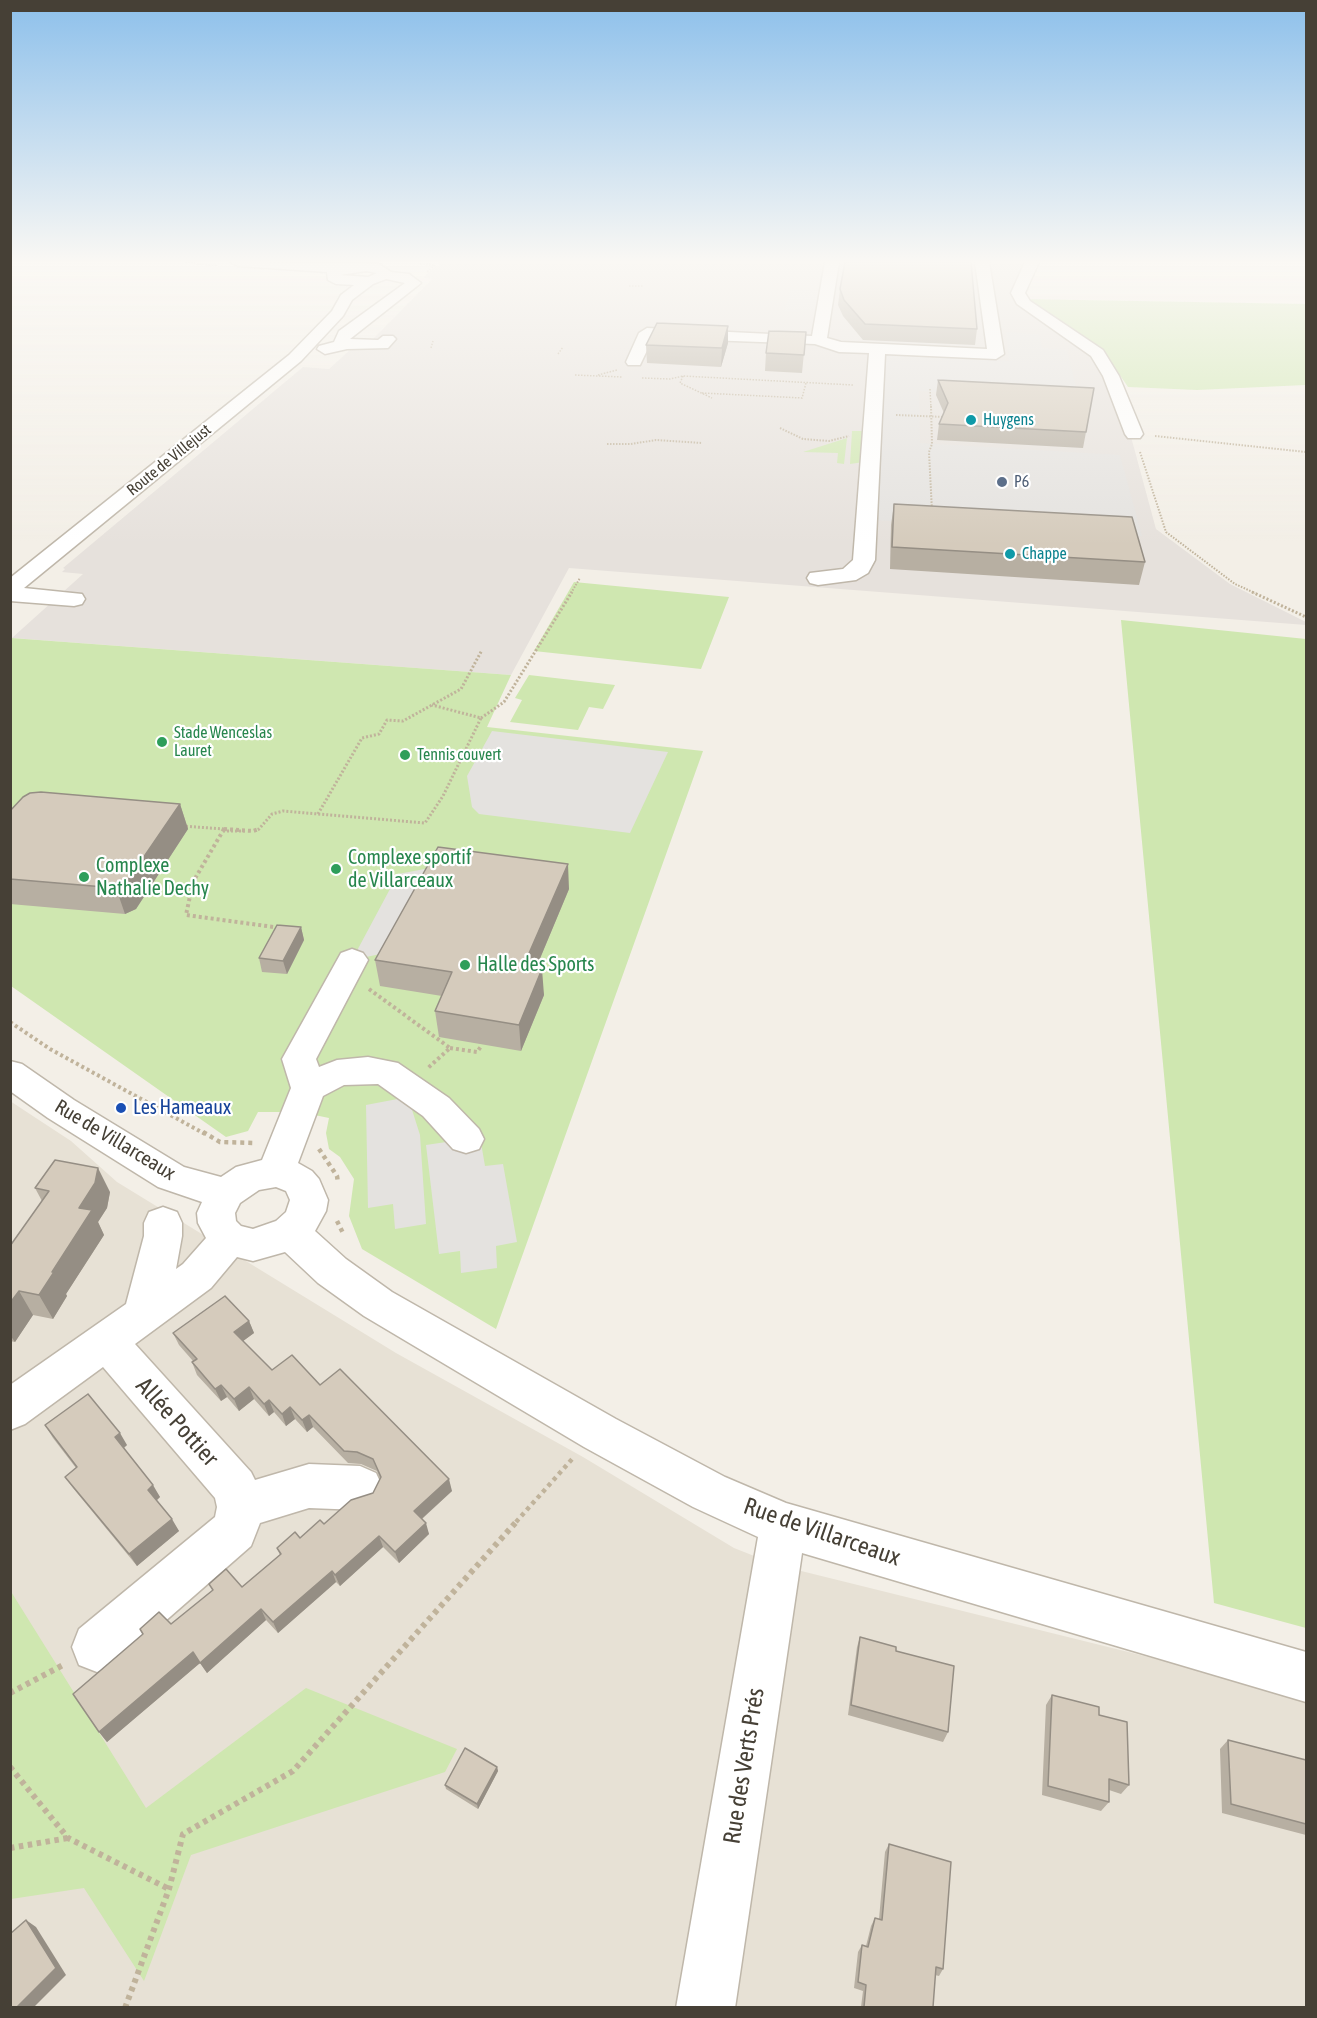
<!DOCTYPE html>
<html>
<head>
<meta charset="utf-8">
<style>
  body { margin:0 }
  #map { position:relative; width:1317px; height:2018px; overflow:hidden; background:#f3efe7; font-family:"Asap Condensed",sans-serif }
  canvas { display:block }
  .frame { position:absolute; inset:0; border:12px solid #464036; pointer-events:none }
</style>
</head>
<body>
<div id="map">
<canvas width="1317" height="2018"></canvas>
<div class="frame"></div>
</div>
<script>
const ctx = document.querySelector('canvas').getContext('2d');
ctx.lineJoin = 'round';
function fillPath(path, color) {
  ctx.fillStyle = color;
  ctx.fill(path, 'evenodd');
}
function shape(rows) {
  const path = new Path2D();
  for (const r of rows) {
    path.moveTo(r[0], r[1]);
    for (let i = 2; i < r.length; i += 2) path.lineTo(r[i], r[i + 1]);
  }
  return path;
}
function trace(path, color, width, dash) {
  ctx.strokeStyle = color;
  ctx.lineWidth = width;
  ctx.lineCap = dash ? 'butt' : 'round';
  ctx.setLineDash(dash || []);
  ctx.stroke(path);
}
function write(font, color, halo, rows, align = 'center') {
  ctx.font = font + ' "Asap Condensed",sans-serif';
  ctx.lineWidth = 4.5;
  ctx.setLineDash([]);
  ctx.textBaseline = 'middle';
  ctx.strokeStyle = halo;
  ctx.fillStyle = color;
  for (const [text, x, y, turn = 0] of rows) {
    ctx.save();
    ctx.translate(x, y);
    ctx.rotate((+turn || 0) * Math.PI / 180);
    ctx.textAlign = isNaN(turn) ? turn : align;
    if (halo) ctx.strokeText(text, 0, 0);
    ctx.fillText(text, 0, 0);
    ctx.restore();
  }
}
fillPath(shape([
  [10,1101,71,1141,117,1182,396,1353,583,1457,734,1548,777,1565,1306,1696,1306,2007,11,2007]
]), '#e7e1d5');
fillPath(shape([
  [439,262,1027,262,1012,298,1092,354,1105,375,1130,433,1156,529,1230,584,1306,622,1306,625,569,568,511,675,12,638,83,574,62,572,65,569,63,568,303,367,329,369,352,348,366,346,432,279,423,278,434,267,439,266]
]), '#e6e1dc');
fillPath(shape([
  [1024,299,1306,304,1306,385,1197,390,1128,387,1115,368],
  [852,431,865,431,864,462,850,464],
  [847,438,844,464,837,463,838,453,803,452],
  [574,582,729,597,701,669,534,651],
  [1121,620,1306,639,1306,1628,1214,1603],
  [11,638,511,675,487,727,703,751,496,1329,362,1249,349,1216,354,1179,340,1157,329,1149,326,1133,329,1118,300,1112,258,1112,248,1131,226,1137,11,986],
  [529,675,615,685,603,709,589,707,578,730,510,722,522,700,515,698],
  [10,1590,146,1808,306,1688,457,1749,445,1772,191,1855,144,1981,84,1888,11,1899]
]), '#cfe7b0');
fillPath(shape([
  [791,289,818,291,816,310,784,311],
  [1006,332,1039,334,1042,348,1067,350,1079,399,919,391,920,443,1120,455,1142,536,873,520,886,355,1009,361],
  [492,731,668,752,630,833,479,814,472,807,467,776],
  [430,868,385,953,352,960,398,874],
  [408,1097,420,1135,426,1224,395,1229,393,1204,368,1208,366,1105],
  [480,1137,485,1166,503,1164,517,1242,496,1246,497,1268,461,1273,460,1251,439,1254,426,1145]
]), '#e4e2df');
const minor = shape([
  [231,262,379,264,391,272,409,274,421,283,350,339,378,340,383,336,393,336,396,339,388,348,347,349,325,354,317,349,319,346,334,342,339,331,405,283,386,279,373,284,352,300,343,316,301,361,24,588,82,594,85,599,82,604,74,606,10,601,10,578,289,355,332,311,341,295,354,285,336,284,328,280,327,272,238,266,231,262],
  [366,271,377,273,368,277,340,275,366,271],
  [825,262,839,262,827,338,841,342,987,349,975,262,989,262,1004,354,996,359,885,354,875,560,868,573,856,580,818,585,810,583,807,578,810,573,843,569,853,560,869,353,839,352,815,344,653,338,640,365,628,365,626,362,639,333,647,328,812,336,825,262],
  [1025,262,1039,262,1025,293,1030,301,1103,350,1119,376,1143,434,1140,438,1128,438,1125,434,1103,376,1091,356,1017,304,1011,293,1025,262],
  [352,949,363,953,368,960,316,1059,319,1067,337,1060,368,1057,398,1063,449,1098,479,1129,484,1139,479,1149,466,1153,453,1149,423,1116,378,1084,344,1085,323,1096,298,1163,312,1171,319,1179,328,1200,326,1211,315,1231,346,1259,392,1292,616,1419,725,1477,786,1503,1306,1652,1306,1702,802,1553,735,2008,676,2008,758,1537,693,1507,584,1447,364,1316,318,1283,285,1252,253,1261,237,1257,211,1288,135,1344,251,1472,255,1480,309,1464,360,1466,376,1473,383,1488,376,1503,360,1510,309,1508,260,1523,251,1546,115,1665,97,1672,79,1665,72,1647,79,1629,215,1517,217,1507,215,1498,103,1367,25,1424,10,1430,10,1385,126,1304,144,1236,144,1223,149,1212,163,1207,177,1212,182,1223,182,1236,176,1269,183,1264,206,1238,198,1223,197,1213,202,1202,158,1187,48,1118,10,1091,10,1061,22,1064,74,1100,184,1167,221,1177,236,1167,262,1160,291,1088,282,1059,341,953,352,949],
  [276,1187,286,1191,290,1200,286,1212,276,1221,253,1229,241,1226,236,1221,235,1213,240,1203,259,1190,276,1187]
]);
trace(minor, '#bfb7aa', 3);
trace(shape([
  [185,262,218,266],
  [420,264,435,265,427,272],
  [629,286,643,286],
  [431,348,433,341],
  [558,354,563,347],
  [575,375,622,377],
  [598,375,617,370],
  [683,376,680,383,712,398],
  [642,378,670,379,683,376,853,385],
  [930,389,931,408],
  [702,393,802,398,806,383]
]), '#c0b39b', 1.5, [1.5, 1.5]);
trace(shape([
  [931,406,932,444,929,452,932,511],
  [896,415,945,417],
  [780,428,803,439,829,441,849,436],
  [1155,436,1306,452],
  [607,444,631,444,656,440,702,443],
  [1140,452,1166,532,1235,584,1255,593],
  [571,593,580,578]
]), '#c0b39b', 2, [1.5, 1.5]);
trace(shape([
  [1252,592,1306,617],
  [481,718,504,702,572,592],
  [318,814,362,738,379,734,387,720,403,721,461,689,482,650],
  [182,826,224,829],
  [223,831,246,831],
  [254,831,259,829,272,814,283,811,425,823,443,796,481,718,432,705]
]), '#c0b39b', 3, [2, 2]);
trace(shape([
  [224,829,193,882,186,915,281,928],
  [224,829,253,831,259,829],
  [369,989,450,1048,428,1068],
  [10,1022,50,1049,205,1134],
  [450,1048,477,1052,482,1045]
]), '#c0b39b', 4, [3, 3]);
trace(shape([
  [203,1132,220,1142,254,1143],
  [319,1149,337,1176,338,1183],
  [337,1221,344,1235],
  [516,1522,574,1457]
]), '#c0b39b', 4.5, [4, 4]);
trace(shape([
  [10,1693,65,1664],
  [10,1767,68,1838,169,1889],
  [10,1848,68,1838],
  [125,2008,169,1889,183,1834,293,1771,517,1521]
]), '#c0b39b', 6, [4.5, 4.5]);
fillPath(minor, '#fff');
fillPath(shape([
  [840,289,977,329,975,345,863,340,843,316,838,305],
  [806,332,802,373,765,371,766,353],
  [728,343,721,367,647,363,646,345],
  [938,380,1086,432,1083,448,937,440,939,424,944,413,936,395],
  [894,504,1145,562,1139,585,890,569,891,525],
  [180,804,188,829,136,909,125,914,10,904,10,811],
  [569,889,536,968,544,995,521,1051,439,1037,435,1011,442,996,380,986,375,960],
  [301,927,304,940,287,974,262,972,259,958],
  [35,1188,110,1192,107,1208,98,1222,104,1235,66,1294,67,1296,53,1319,33,1315,15,1342,10,1341,10,1246,42,1201],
  [249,1321,254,1333,243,1341,272,1370,320,1385,452,1491,422,1519,429,1534,399,1563,383,1547,340,1586,336,1582,278,1633,266,1620,207,1673,200,1663,107,1742,99,1732,171,1624,242,1587,280,1555,277,1548,300,1538,373,1493,380,1479,377,1471,361,1464,348,1463,313,1427,307,1432,295,1419,286,1426,274,1412,269,1416,254,1399,239,1411,227,1397,221,1401,197,1375,192,1362,193,1361,179,1345,173,1333],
  [45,1425,127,1445,124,1448,160,1497,156,1500,179,1531,137,1566,73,1488,65,1477,76,1468,53,1438],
  [860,1637,896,1651,948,1732,943,1742,848,1715,857,1647],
  [1052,1695,1099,1715,1129,1785,1121,1794,1109,1790,1109,1802,1101,1811,1042,1795,1046,1705],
  [1228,1740,1306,1760,1306,1835,1222,1813,1220,1749],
  [497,1767,498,1771,478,1809,446,1789,445,1785],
  [889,1844,943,1969,939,1976,935,1975,933,2007,861,2007,863,1991,854,1988,858,1952,862,1945,866,1946,871,1926,875,1918,879,1919,885,1852]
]), '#b7afa2');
fillPath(shape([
  [728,326,728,343,721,367,722,348],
  [180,804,188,829,136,909,125,914,116,888],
  [568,864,569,889,526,992,523,967],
  [301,927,304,940,287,974,283,961],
  [542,969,544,995,521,1051,519,1025],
  [98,1168,110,1192,107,1208,98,1222,104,1235,66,1294,67,1296,53,1319,39,1295,52,1272,79,1208],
  [19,1291,33,1315,15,1342,10,1335,10,1303],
  [249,1321,254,1333,239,1344,234,1332],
  [221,1385,227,1397,221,1401,215,1389],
  [249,1387,254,1399,239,1411,234,1399],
  [269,1400,274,1412,269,1416,264,1404],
  [290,1407,295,1419,286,1426,282,1414],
  [309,1415,313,1427,307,1432,302,1420],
  [120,1433,127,1445,122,1449,115,1437],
  [449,1479,452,1491,417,1523,414,1511],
  [153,1485,160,1497,155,1502,148,1490],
  [172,1519,179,1531,137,1566,129,1554],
  [426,1523,429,1534,399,1563,395,1552],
  [379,1536,383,1547,340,1586,335,1575],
  [332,1571,336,1582,278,1633,273,1622],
  [261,1609,266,1620,207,1673,200,1663],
  [193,1652,200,1663,107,1742,99,1732],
  [497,1767,498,1771,478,1809,477,1804],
  [26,1920,36,1927,66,1975,34,2007,17,2007]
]), '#958e84');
const building = shape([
  [845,262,971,262,977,329,865,324,844,300,840,289,845,262],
  [657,323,728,326,722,348,646,345,657,323],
  [769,331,806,332,804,355,766,353,769,331],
  [938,380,1094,388,1086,432,939,424,948,403,938,380],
  [894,504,1132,517,1145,562,892,547,894,504],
  [41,792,180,804,126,883,116,888,10,879,10,811,23,797,30,793,41,792],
  [438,847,568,864,523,967,542,969,519,1025,435,1011,452,972,375,960,438,847],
  [277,925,301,927,283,961,259,958,277,925],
  [55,1160,98,1168,95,1183,79,1208,92,1210,52,1272,54,1272,39,1295,19,1291,10,1303,10,1246,49,1191,35,1188,55,1160],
  [225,1296,249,1321,234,1332,272,1370,292,1355,320,1385,340,1369,449,1479,414,1511,426,1523,395,1552,379,1536,335,1575,332,1571,273,1622,261,1609,200,1663,193,1652,99,1732,73,1694,143,1634,140,1629,159,1612,171,1624,213,1590,209,1584,226,1569,242,1587,281,1554,277,1548,295,1532,300,1538,320,1520,324,1524,351,1500,373,1493,381,1477,373,1459,357,1452,344,1451,309,1415,302,1420,290,1407,282,1414,269,1400,264,1404,249,1387,234,1399,221,1385,215,1389,192,1362,197,1359,173,1333,225,1296],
  [88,1394,120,1433,115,1437,153,1485,148,1490,172,1519,129,1554,65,1477,77,1467,45,1425,88,1394],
  [860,1637,896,1647,896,1651,954,1666,948,1732,851,1705,860,1637],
  [1052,1695,1099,1707,1099,1715,1127,1722,1129,1785,1109,1779,1109,1802,1048,1786,1052,1695],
  [1228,1740,1306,1760,1306,1824,1231,1804,1228,1740],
  [465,1748,497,1767,477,1804,445,1785,465,1748],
  [889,1844,951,1862,943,1969,936,1967,933,2007,864,2007,866,1985,858,1982,862,1945,868,1947,875,1918,882,1920,889,1844],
  [26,1920,56,1968,17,2007,10,2007,10,1934,26,1920]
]);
fillPath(building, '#d5cbbc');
trace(building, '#958e84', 1.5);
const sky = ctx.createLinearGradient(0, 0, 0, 545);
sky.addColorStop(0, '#8dc0eb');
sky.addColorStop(0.48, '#faf8f4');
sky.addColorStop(1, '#faf8f400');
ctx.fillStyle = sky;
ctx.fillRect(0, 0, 1317, 545);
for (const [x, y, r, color] of [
  [971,420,6,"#0f9aa8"],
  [1002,482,6,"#5c6f8a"],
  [1010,554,6,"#0f9aa8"],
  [162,742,6,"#2e9e5b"],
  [405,755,6,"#2e9e5b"],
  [336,869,6,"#2e9e5b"],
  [84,877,6,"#2e9e5b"],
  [465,965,6,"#2e9e5b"],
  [121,1108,6,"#1a4fb4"]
]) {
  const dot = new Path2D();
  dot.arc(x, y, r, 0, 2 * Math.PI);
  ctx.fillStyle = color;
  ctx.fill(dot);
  trace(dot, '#fff', 2);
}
write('16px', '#0d838f', '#fff', [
  ["Huygens",983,420],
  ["Chappe",1022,554]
], 'left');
write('16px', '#464036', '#fff', [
  ["Route de Villejust",169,460,-39]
]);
write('16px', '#4e5e75', '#fff', [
  ["P6",1014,482]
], 'left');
write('16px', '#27864d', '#fff', [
  ["Stade Wenceslas",174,733],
  ["Lauret",174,751],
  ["Tennis couvert",417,755]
], 'left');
write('20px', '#27864d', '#fff', [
  ["Complexe sportif",348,858],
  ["de Villarceaux",348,881],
  ["Complexe",96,866],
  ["Nathalie Dechy",96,889],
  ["Halle des Sports",477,965]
], 'left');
write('20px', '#164399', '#fff', [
  ["Les Hameaux",133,1108]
], 'left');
write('20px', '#464036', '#fff', [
  ["Rue de Villarceaux",115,1140,31]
]);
write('24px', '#464036', '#fff', [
  ["Allée Pottier",177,1422,48],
  ["Rue de Villarceaux",822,1532,19],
  ["Rue des Verts Prés",744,1766,-81]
]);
</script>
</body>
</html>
